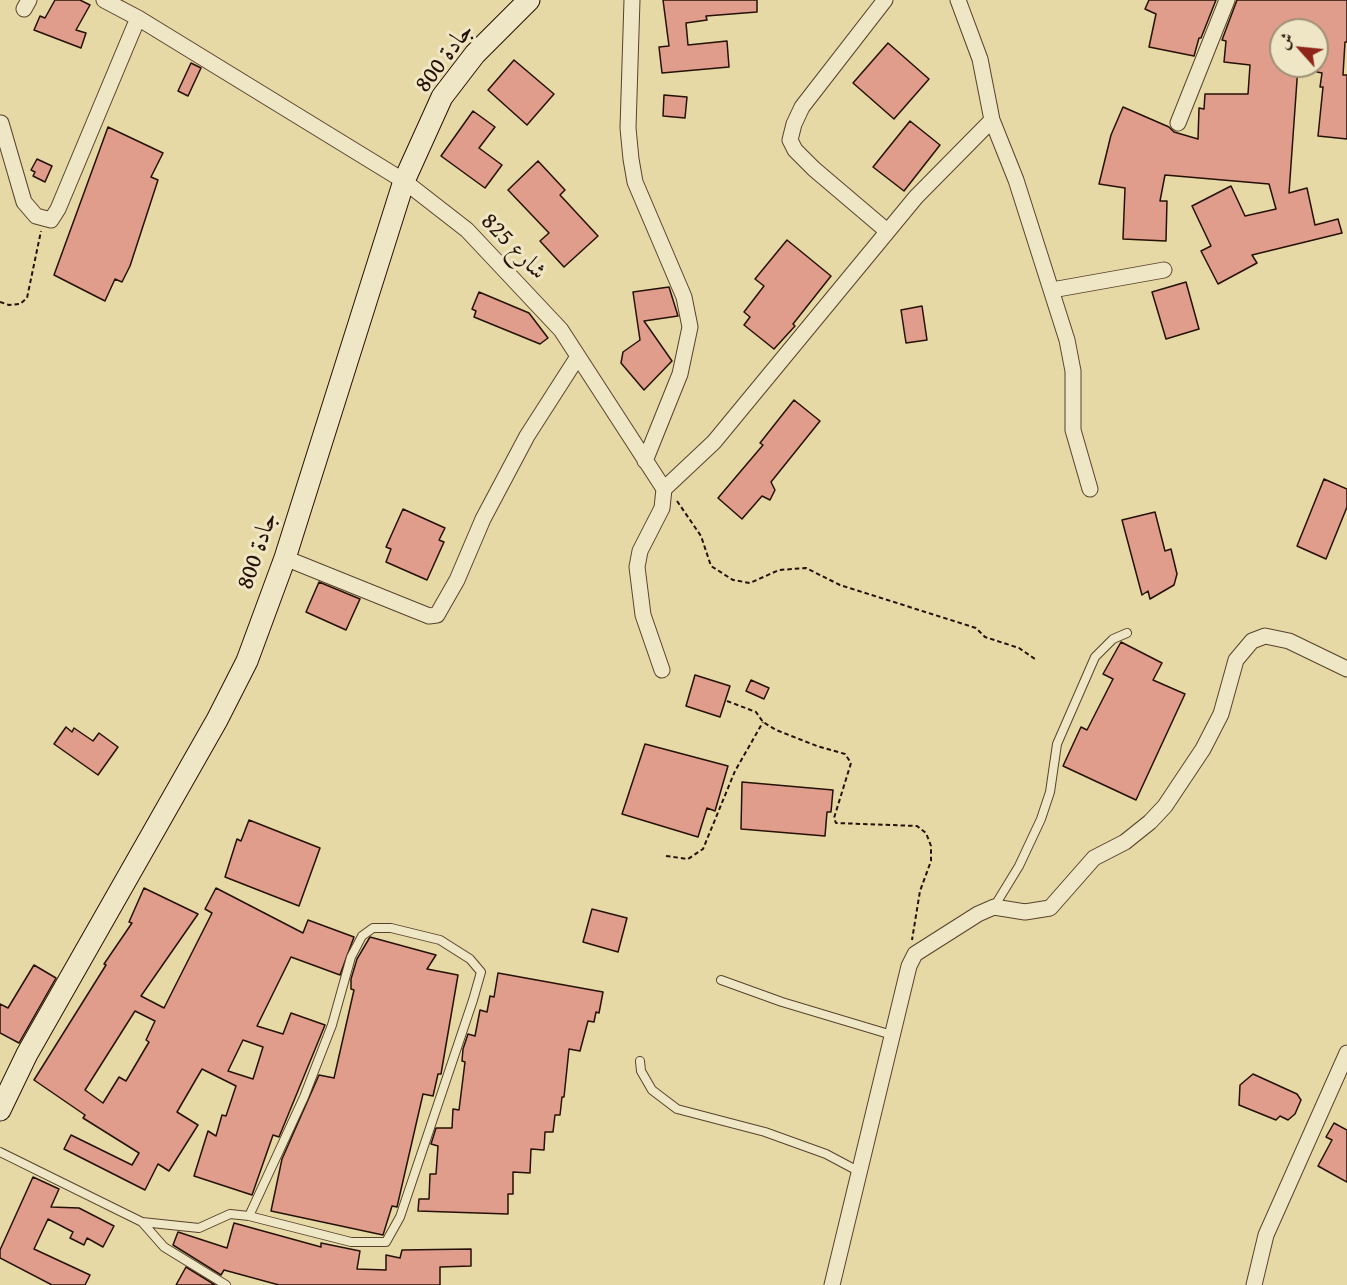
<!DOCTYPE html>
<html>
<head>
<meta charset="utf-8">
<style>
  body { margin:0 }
  #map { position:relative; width:1347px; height:1285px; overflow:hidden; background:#e7d9a6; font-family:"Gentium Book Plus",Amiri,serif }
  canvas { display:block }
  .north { position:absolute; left:1269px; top:18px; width:60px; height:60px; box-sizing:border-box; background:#efe6c5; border:2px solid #9e9177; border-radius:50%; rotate:297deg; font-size:16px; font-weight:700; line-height:24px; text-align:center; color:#251103 }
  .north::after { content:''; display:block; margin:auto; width:21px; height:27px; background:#8f2418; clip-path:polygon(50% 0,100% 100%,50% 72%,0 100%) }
</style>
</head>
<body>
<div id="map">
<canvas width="1347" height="1285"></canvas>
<div class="north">ش</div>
</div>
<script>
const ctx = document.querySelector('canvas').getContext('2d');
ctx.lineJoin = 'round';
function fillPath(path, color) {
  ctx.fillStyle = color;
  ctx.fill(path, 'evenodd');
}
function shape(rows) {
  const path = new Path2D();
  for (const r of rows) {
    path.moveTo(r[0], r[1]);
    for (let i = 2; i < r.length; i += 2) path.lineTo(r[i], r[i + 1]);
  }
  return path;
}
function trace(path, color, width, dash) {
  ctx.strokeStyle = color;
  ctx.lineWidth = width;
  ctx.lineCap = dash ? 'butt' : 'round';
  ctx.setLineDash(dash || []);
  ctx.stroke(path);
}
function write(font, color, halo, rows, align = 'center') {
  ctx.font = font + ' "Gentium Book Plus",Amiri,serif';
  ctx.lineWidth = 6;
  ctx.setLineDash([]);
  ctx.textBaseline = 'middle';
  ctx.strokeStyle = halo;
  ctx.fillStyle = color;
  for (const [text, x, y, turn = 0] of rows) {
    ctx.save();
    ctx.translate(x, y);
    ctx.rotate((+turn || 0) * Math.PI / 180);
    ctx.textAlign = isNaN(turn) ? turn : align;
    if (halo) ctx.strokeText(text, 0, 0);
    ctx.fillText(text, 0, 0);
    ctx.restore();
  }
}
const building = shape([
  [55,0,80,0,90,5,76,30,86,33,81,48,34,30,40,16,45,18,55,0],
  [663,0,757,0,757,12,706,16,707,20,686,23,688,45,727,41,729,67,662,73,659,47,669,46,663,0],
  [1149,0,1216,0,1201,38,1199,38,1194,56,1149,47,1156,14,1145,9,1149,0],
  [1237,0,1347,0,1347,42,1345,42,1343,75,1347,75,1347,139,1318,136,1323,87,1320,87,1322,73,1317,72,1317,30,1281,30,1281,66,1298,66,1289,193,1307,188,1315,225,1338,219,1342,233,1252,255,1257,263,1218,284,1201,251,1211,246,1192,206,1231,186,1245,216,1276,209,1269,184,1165,175,1160,201,1167,201,1166,241,1123,239,1125,188,1099,184,1111,135,1123,107,1169,127,1174,132,1198,139,1199,108,1204,109,1205,94,1248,94,1250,65,1224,62,1226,41,1222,40,1237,0],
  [888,43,929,79,894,119,853,83,888,43],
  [514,60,554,94,527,125,488,90,514,60],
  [191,63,201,68,188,96,178,91,191,63],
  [664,95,687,97,685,118,663,116,664,95],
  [473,111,495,127,479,148,502,165,485,188,441,156,473,111],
  [910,121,940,145,904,191,873,167,910,121],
  [108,127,163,153,151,177,158,180,130,266,122,282,115,279,105,301,54,275,108,127],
  [37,159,52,166,45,182,33,176,35,172,31,170,37,159],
  [538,161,565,190,560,195,598,236,564,267,540,241,549,233,508,190,538,161],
  [787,240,831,276,793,324,795,326,774,349,744,325,750,317,744,312,764,286,755,279,787,240],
  [1186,282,1199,329,1166,339,1152,292,1186,282],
  [669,287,678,316,644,321,672,361,644,390,621,363,623,352,640,340,633,292,669,287],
  [479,292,529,313,548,338,540,344,474,317,476,311,472,309,479,292],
  [922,306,927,340,906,343,901,310,922,306],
  [794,400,820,421,771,482,775,490,770,500,762,496,742,519,718,498,763,445,760,443,794,400],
  [1324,479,1347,489,1347,507,1326,559,1297,546,1324,479],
  [403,509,445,528,439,540,444,542,427,580,386,562,391,549,386,547,403,509],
  [1155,512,1165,551,1171,549,1177,574,1174,585,1150,599,1148,591,1142,595,1122,520,1155,512],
  [319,582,360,599,346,630,306,612,319,582],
  [1121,642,1162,663,1153,680,1185,694,1136,800,1063,766,1081,727,1087,730,1113,679,1103,674,1121,642],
  [695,675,730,686,720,717,686,706,695,675],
  [751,680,769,688,764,699,746,691,751,680],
  [66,727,72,732,74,728,93,741,99,733,118,747,98,775,54,744,66,727],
  [645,744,728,766,715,811,707,808,698,837,622,814,645,744],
  [742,782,833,790,831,812,827,812,825,836,741,829,742,782],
  [249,820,320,848,299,906,225,877,237,839,241,841,249,820],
  [144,888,198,914,141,996,164,1008,212,913,205,909,216,888,303,933,308,920,354,937,340,975,291,957,257,1026,283,1034,291,1013,325,1025,279,1137,273,1135,252,1195,194,1176,208,1131,216,1136,222,1115,226,1116,236,1086,202,1069,177,1112,198,1125,169,1171,158,1164,145,1190,64,1149,71,1135,132,1165,139,1153,83,1118,85,1115,34,1080,106,965,104,964,132,923,129,922,144,888],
  [135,1011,155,1021,146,1040,149,1042,126,1081,119,1077,103,1103,85,1090,135,1011],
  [243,1040,263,1047,253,1079,228,1071,243,1040],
  [592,909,627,918,618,952,583,942,592,909],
  [370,937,436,955,427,969,458,975,441,1074,438,1074,433,1096,423,1094,397,1207,392,1206,383,1235,271,1211,282,1159,319,1075,334,1078,354,990,351,989,351,979,357,959,370,937],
  [34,965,56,978,19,1043,0,1033,0,1004,8,1008,34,965],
  [498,973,603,992,599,1013,596,1012,594,1022,588,1021,580,1051,569,1049,564,1097,562,1097,560,1115,555,1115,553,1132,545,1132,544,1150,531,1149,530,1173,513,1172,513,1194,508,1194,508,1214,418,1211,419,1199,429,1199,430,1174,436,1174,438,1146,431,1144,436,1128,452,1128,453,1109,459,1110,465,1062,462,1061,463,1049,468,1034,475,1036,480,1010,487,1012,490,996,494,997,498,973],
  [1253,1074,1297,1094,1301,1100,1295,1114,1288,1120,1280,1116,1276,1120,1239,1105,1240,1085,1253,1074],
  [1334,1123,1347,1130,1347,1182,1318,1166,1332,1140,1326,1137,1334,1123],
  [33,1177,59,1189,51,1207,79,1208,114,1226,103,1247,87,1238,84,1245,70,1238,73,1232,48,1219,34,1249,90,1275,85,1285,52,1285,0,1258,0,1250,33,1177],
  [234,1223,321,1247,321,1243,360,1251,357,1269,386,1270,386,1255,400,1258,402,1250,471,1249,471,1266,440,1267,440,1285,279,1285,224,1270,221,1275,173,1245,178,1232,227,1248,234,1223],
  [186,1267,215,1285,176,1285,186,1267]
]);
fillPath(building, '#e09d8b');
trace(building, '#251103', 1.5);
const service = shape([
  [994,907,1019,866,1041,819,1050,792,1057,744,1095,657,1113,639,1127,633],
  [721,980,782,1002,892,1035],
  [640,1061,641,1071,652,1090,677,1109,765,1132,826,1154,858,1171],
  [0,1152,142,1222,199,1228,230,1214,249,1216,351,1242,386,1242,400,1217,473,1000,481,972,470,959,440,940,391,928,373,928,362,936,351,957,332,1025,304,1097,249,1216],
  [142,1222,164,1247,226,1285]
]);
const minor = shape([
  [104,0,138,18,404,181,467,230,561,330,664,489,662,508,640,551,637,567,643,615,662,670],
  [632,0,628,128,631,159,635,182,684,297,690,327,680,374,645,461],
  [885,0,802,107,794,124,790,140,795,150,814,169,887,231],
  [958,0,980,59,992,120,1016,180,1067,340,1073,371,1073,430,1090,489],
  [24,9,29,0],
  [1,123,24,202,36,216,51,220,58,209,138,18],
  [1178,123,1227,0],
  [1052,290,1164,270],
  [664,489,714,442,916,197,992,120],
  [285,558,429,616,437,615,457,580,483,519,527,436,577,358],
  [832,1285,909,966,915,954,978,914,994,907,1025,912,1050,908,1094,858,1125,842,1150,822,1165,806,1203,749,1221,714,1236,660,1252,641,1265,636,1289,641,1347,669],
  [1254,1285,1266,1235,1347,1053]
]);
const secondary = shape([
  [0,1110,27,1054,217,720,247,661,285,558,404,181,442,97,475,54,529,0]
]);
trace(service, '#56432c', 10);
trace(minor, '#56432c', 17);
trace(secondary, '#251103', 23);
trace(shape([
  [0,302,9,305,20,304,27,298,41,231],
  [677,501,701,536,711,566,733,580,750,583,779,570,806,568,840,585,976,628,985,637,1019,648,1035,659],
  [727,701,756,712,763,722,776,730,817,746,845,754,851,763,834,818,836,823,917,826,926,833,931,846,931,861,920,891,912,940],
  [666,856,688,859,703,849,735,771,763,722]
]), '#251103', 2, [4.5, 3]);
trace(service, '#efe6c5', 8);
trace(minor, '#efe6c5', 15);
trace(secondary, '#efe6c5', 21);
write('24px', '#251103', '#efe6c5', [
  ["جادة 800",445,58,-53],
  ["شارع 825",513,247,46],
  ["جادة 800",258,551,-71]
]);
</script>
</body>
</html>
